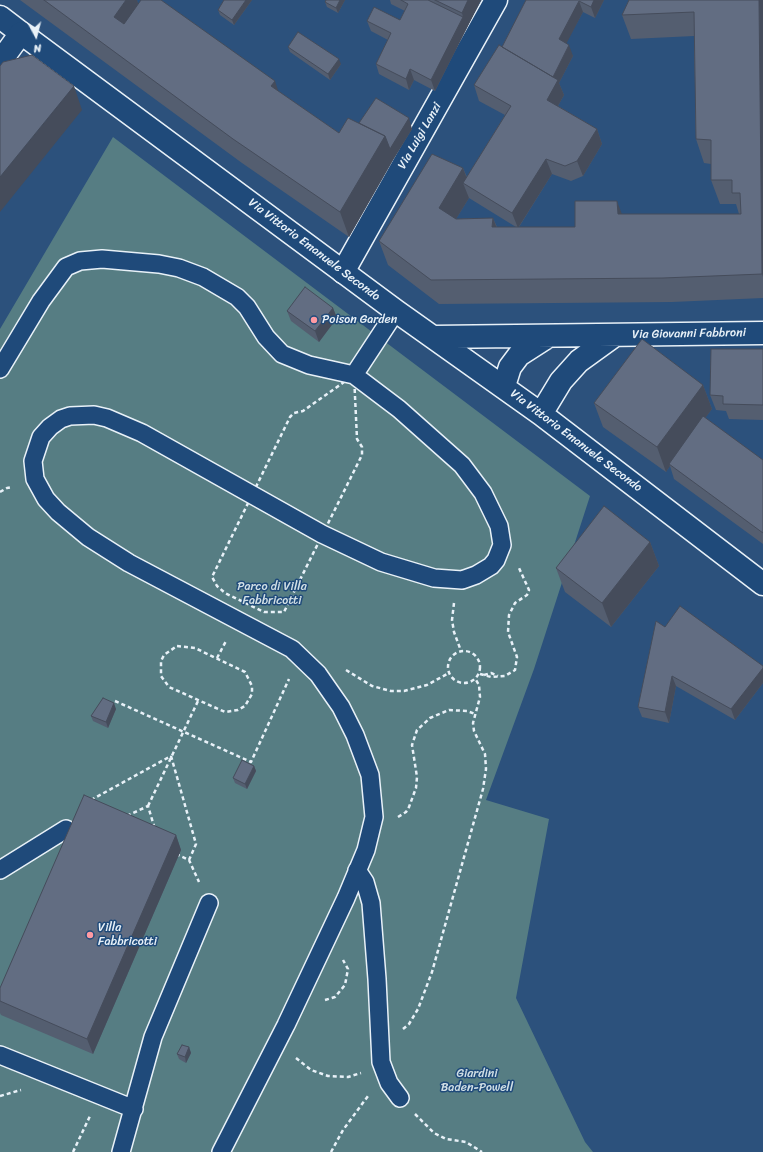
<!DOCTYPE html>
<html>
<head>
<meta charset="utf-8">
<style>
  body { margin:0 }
  #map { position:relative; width:763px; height:1152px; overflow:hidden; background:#2c517c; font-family:Sriracha,sans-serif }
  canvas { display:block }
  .north { position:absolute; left:16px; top:16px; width:40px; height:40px; -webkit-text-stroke:3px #1f4a7a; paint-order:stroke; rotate:173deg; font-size:11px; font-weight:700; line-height:16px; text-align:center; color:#e8f1f8 }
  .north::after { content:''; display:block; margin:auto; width:14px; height:18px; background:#e8f1f8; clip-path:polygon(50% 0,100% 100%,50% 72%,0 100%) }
</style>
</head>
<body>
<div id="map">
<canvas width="763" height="1152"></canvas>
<div class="north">N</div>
</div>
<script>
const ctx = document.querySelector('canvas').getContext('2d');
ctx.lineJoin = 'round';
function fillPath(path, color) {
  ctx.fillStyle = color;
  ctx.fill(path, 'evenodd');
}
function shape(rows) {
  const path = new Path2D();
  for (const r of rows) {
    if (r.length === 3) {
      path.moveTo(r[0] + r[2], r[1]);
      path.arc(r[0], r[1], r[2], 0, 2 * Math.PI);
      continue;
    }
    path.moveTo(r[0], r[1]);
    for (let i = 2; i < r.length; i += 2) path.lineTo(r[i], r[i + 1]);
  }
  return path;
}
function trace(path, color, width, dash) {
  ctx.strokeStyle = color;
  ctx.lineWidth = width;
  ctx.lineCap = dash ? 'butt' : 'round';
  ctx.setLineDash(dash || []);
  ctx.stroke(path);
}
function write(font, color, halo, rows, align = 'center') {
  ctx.font = font + ' Sriracha,sans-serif';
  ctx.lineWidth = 3;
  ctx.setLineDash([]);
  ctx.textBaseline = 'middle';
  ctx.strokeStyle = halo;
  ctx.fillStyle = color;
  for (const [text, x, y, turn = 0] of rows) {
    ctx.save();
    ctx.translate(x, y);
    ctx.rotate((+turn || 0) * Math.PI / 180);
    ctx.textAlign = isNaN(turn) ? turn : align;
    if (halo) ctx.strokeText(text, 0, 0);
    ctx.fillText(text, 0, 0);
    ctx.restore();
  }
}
fillPath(shape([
  [113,137,590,496,534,669,486,800,549,819,516,998,585,1142,593,1152,0,1152,0,329]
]), '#567d83');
const service = shape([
  [0,369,41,301,66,267,80,261,102,259,159,264,179,268,203,277,237,297,247,307,266,337,282,354,309,365,354,375,399,409,462,465,483,493,499,526,502,545,496,560,491,566,476,575,462,580,434,578,381,562,322,534,142,433,107,418,94,415,70,416,61,419,50,427,41,437,33,461,35,479,46,499,58,512,88,537,129,563,292,649,318,674,341,707,355,735,370,775,374,817,366,850,346,898,286,1025,221,1152],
  [354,375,396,311],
  [0,870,66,829],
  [357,870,365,882,371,903,377,979,381,1062,389,1083,400,1098],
  [0,1055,134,1109],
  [121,1152,153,1037,209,903]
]);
const minor = shape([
  [0,17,21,33],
  [343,272,496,0]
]);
const tertiary = shape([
  [0,62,21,33,396,311,541,414,763,584],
  [434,337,763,333],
  [504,386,510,367,519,355,547,337],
  [541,414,561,381,579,361,615,335]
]);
trace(service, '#e8f1f8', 20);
trace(minor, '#e8f1f8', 25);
trace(tertiary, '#e8f1f8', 25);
trace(shape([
  [354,375,357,439,362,447,362,455,284,612,264,612,225,593,217,586,212,577,290,417,294,413,303,411,354,375],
  [0,492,7,488,12,487],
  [454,603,452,620,454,632,461,651],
  [177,646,195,648,245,672,252,686,252,694,245,706,238,710,225,712,169,687,161,676,161,661,164,655,177,646],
  [464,667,16],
  [217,658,226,641],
  [346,670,372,686,391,691,404,691,427,685,449,673],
  [480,674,491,677,505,676,515,670,517,657,508,632,509,615,515,603,527,595,529,590,519,568],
  [484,675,491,673,498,676],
  [115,701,251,762,289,679],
  [171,756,196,844,189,860],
  [91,800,171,756],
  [148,806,198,701],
  [128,817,129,815,148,806,154,826,153,828],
  [398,817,406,812,409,807,416,788,417,777,412,745,417,730,430,718,449,710,467,711,475,714],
  [176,854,189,860,199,882],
  [325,1000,335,997,345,985,348,969,343,960],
  [403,1029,409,1024,418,1009,432,972,483,789,486,769,485,754,474,731,473,723,480,697,479,685,476,680],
  [296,1058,311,1070,328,1076,348,1077,361,1073],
  [0,1096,21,1090],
  [415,1114,434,1133,446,1139,466,1142,482,1152],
  [73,1152,90,1116],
  [331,1152,343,1130,368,1096]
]), '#e8f1f8', 2.5, [4, 3]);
trace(service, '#1f4a7a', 17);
trace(minor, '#1f4a7a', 22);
trace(tertiary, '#1f4a7a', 22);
fillPath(shape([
  [20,0,137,0,138,4,278,91,339,133,359,123,412,129,393,160,349,237,242,163],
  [252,0,234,25,220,15,218,10],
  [345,0,338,13,327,7,325,2],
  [390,0,481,0,435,91,414,80,409,90,379,74,376,64,388,40,371,31,367,21,400,20,405,11,391,4],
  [526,0,604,0,595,18,583,12,566,43,573,56,559,83,564,95,558,106,597,129,602,144,583,176,571,181,552,174,519,227,575,227,622,214,739,214,736,204,720,204,711,180,711,164,704,163,696,139,694,36,631,39,622,15,763,0,763,298,672,302,439,304,388,265,379,241,463,168,467,177,505,115,479,101,474,85,502,47],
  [469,198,516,227,497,227,493,218,456,219],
  [288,47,341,64,330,80,290,52],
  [333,308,337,318,319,342,291,321,287,311],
  [763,349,763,420,729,419,726,411,716,410,710,395],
  [703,385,712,409,705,418,763,460,763,544,674,479,670,466,666,472,603,427,594,403],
  [650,542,659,566,611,627,565,592,556,568],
  [665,627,763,666,763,683,735,720,676,686,669,723,642,717,638,707],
  [116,709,108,728,93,721,91,716],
  [254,766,256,771,247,789,235,783,233,778],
  [176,835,181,850,93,1054,1,1015,0,1013,0,988],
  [189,1047,191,1053,186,1063,179,1059,177,1054]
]), '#545e70');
fillPath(shape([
  [126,0,137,0,142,15,123,41,114,17],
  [246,0,252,0,234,25,232,20],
  [340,0,345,0,338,13,336,8],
  [468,0,481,0,435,91,431,80,463,17,462,13],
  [594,0,604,0,595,18,591,7],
  [759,0,763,0,763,277,762,274],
  [579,1,583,12,563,50,559,39],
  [569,45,573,56,559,83,564,95,553,115,547,100,552,79],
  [339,59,341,64,330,80,328,74],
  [410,69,414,80,409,90,406,79],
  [275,81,283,105,271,86],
  [74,86,82,110,0,212,0,177],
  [409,118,412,129,393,160,349,237,340,212,385,136],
  [597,129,602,144,583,176,577,161],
  [546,159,552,174,518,228,512,213],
  [463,168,470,187,463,183,469,198,448,232,439,208],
  [617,201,626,225,618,214],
  [493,218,502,242,492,227],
  [333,308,337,318,319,342,315,331],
  [703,385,712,409,670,465,669,464,670,466,666,472,657,447],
  [650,542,659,566,611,627,602,603],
  [763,668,763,683,735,720,731,709],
  [672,676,676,686,669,723,665,712],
  [114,703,116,709,108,728,106,722],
  [254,766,256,771,247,789,245,784],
  [176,835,181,850,93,1054,87,1039],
  [189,1047,191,1053,186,1063,185,1057]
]), '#454c5b');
const building = shape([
  [44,0,126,0,114,17,124,24,141,0,161,0,275,81,271,86,339,133,348,118,385,136,340,212,233,139,44,0],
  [224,0,246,0,232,20,218,10,224,0],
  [326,0,340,0,336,8,325,2,326,0],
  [401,0,428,0,463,17,431,80,410,69,406,79,376,64,391,33,367,21,374,7,400,20,408,4,401,0],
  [435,0,468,0,462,13,435,0],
  [526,0,594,0,591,7,579,1,559,39,569,45,553,77,502,47,526,0],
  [629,0,759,0,762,274,663,278,431,280,379,241,432,154,463,168,439,208,456,219,493,218,492,227,575,227,575,201,617,201,618,214,741,214,740,193,732,193,732,180,711,180,711,140,696,139,694,12,622,15,629,0],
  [298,32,339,59,328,74,288,47,298,32],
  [499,45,558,80,547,100,597,129,577,161,565,166,546,159,512,213,463,183,511,106,474,85,499,45],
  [32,55,74,86,0,177,0,66,3,62,32,55],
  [376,98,409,118,390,149,385,136,359,123,376,98],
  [305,287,333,308,315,331,287,311,305,287],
  [642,339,703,385,657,447,594,403,642,339],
  [711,349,763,349,763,405,723,404,723,396,710,395,711,349],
  [703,416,763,460,763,533,669,464,703,416],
  [604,506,650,542,602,603,556,568,604,506],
  [680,606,763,666,763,668,731,709,672,676,665,712,638,707,656,621,665,627,680,606],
  [103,698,114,703,106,722,91,716,103,698],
  [242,760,254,766,245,784,233,778,242,760],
  [84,795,176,835,87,1039,0,1001,0,988,84,795],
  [182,1045,189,1047,185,1057,177,1054,182,1045]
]);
fillPath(building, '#626d82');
trace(building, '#454c5b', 1);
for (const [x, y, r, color] of [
  [314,320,4,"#ff9aa2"],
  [90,935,4,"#ff9aa2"]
]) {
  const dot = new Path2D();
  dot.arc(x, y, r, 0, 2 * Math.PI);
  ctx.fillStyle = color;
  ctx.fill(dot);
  trace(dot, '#1f4a7a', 1.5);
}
write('12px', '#e8f1f8', '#1f4a7a', [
  ["Via Luigi Lanzi",420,136,-60],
  ["Via Vittorio Emanuele Secondo",314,250,37],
  ["Via Giovanni Fabbroni",689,334,-1],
  ["Via Vittorio Emanuele Secondo",576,441,37]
]);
write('12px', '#e8f1f8', '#1f4a7a', [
  ["Poison Garden",322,320],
  ["Villa",98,928],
  ["Fabbricotti",98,942]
], 'left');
write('12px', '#d2e0e6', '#1f4a7a', [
  ["Parco di Villa",272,587],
  ["Fabbricotti",272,601],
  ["Giardini",477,1074],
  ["Baden-Powell",477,1088]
]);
</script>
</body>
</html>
